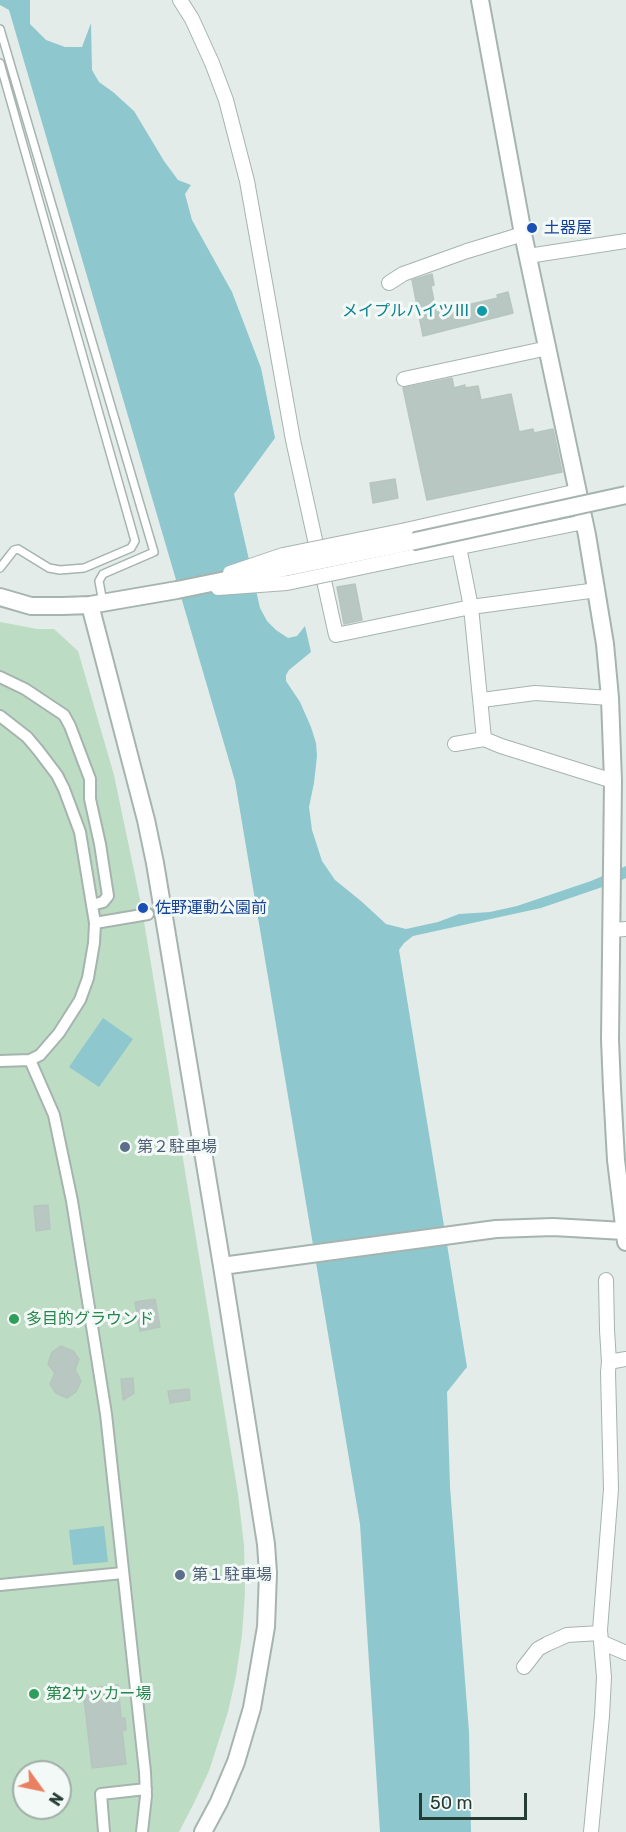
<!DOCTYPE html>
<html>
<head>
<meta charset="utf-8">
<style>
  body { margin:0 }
  #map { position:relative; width:626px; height:1832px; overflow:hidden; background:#e3ece8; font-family:Rubik,sans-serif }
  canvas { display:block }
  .north { position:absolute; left:12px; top:1760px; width:60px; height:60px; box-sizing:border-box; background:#f3f9f6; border:2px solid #a0aea9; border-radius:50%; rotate:123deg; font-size:16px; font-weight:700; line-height:24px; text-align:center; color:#243d35 }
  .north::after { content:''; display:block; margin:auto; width:21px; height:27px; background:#eb7f62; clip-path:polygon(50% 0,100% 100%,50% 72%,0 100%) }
  .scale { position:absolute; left:419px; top:1793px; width:108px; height:27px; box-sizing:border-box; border:3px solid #243d35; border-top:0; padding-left:8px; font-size:18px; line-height:21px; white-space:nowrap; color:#243d35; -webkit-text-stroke:4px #f3f9f6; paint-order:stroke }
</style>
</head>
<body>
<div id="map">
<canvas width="626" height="1832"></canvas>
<div class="north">N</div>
<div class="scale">50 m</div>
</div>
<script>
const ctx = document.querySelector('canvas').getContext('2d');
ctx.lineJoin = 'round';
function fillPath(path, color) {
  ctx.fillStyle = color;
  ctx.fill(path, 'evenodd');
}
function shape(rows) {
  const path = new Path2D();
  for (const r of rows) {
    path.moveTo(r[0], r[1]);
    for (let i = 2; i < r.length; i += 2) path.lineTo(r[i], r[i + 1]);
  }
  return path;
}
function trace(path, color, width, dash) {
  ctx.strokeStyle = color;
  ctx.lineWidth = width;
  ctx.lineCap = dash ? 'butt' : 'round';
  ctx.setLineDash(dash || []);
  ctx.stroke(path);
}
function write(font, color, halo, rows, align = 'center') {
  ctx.font = font + ' Rubik,"Noto Sans JP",sans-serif';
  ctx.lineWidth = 6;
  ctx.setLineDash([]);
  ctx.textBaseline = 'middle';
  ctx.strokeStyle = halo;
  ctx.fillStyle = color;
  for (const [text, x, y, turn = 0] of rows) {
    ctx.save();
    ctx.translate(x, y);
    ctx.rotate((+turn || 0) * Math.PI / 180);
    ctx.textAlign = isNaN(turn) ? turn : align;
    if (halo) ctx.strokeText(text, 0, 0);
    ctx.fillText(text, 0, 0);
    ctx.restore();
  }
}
fillPath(shape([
  [0,622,37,629,54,629,78,651,114,775,142,909,238,1494,244,1545,245,1593,242,1635,236,1676,228,1712,209,1771,194,1803,179,1832,0,1832],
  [24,1772,60,1772,60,1808,24,1808]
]), '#bddcc4');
fillPath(shape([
  [0,0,30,0,30,24,46,40,65,47,82,47,91,23,92,70,99,82,113,92,134,111,164,161,178,180,191,185,185,194,192,220,232,292,261,368,275,438,234,494,260,608,267,621,276,630,288,638,297,636,305,626,311,652,289,670,286,675,286,681,300,702,311,727,316,743,317,756,314,783,309,807,312,830,322,861,335,880,361,901,386,924,406,929,438,922,459,914,490,912,517,906,591,881,626,866,626,878,620,881,541,908,413,936,404,943,399,950,467,1367,447,1392,450,1487,469,1732,471,1832,380,1832,360,1524,235,781,9,10,0,5],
  [103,1018,133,1039,99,1087,69,1067],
  [104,1526,108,1562,73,1565,69,1530]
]), '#8ec7ce');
const building = shape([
  [432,274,434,285,431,286,436,312,498,298,497,295,508,292,513,313,423,336,412,280,432,274],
  [452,378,454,388,465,385,465,388,478,386,481,400,511,394,519,432,533,429,534,433,553,429,562,472,427,500,403,388,452,378],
  [395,479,398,498,373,503,370,483,395,479],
  [355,584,362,620,344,624,337,587,355,584],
  [48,1205,50,1229,36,1231,34,1206,48,1205],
  [155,1299,160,1327,140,1331,135,1302,155,1299],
  [61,1346,73,1351,79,1359,75,1370,81,1381,76,1392,67,1398,56,1393,50,1384,55,1373,48,1364,52,1352,61,1346],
  [133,1378,134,1393,123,1400,121,1379,133,1378],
  [189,1389,190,1400,170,1403,168,1391,189,1389],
  [118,1685,121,1718,125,1718,126,1730,122,1730,126,1764,92,1768,83,1689,118,1685]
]);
fillPath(building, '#b8c7c1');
trace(building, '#b6c6be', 1.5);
const service = shape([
  [0,29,154,552,103,574,99,581,103,603],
  [0,63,135,541,131,548,84,568,60,570,49,568,18,549,14,550,0,568]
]);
const pedestrian = shape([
  [0,677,25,689,64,715,70,726,90,779,90,799,100,844,108,896,103,902,92,905],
  [0,716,27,737,38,750,57,775,64,789,80,832,95,923,94,943,88,978,80,1000,59,1033,40,1055,30,1060,0,1061],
  [95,923,148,914],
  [30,1060,54,1115,72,1201,106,1414,145,1772,146,1796,142,1832],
  [0,1585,123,1573],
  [104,1832,101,1794,146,1789]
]);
const minor = shape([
  [180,0,192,19,212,63,226,100,247,181,293,440,336,635,471,607,597,590],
  [528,256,626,241],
  [389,283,403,274,467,251,523,234],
  [404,379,548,348],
  [406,530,578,491],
  [411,557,584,522],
  [482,700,535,693,610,698],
  [484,739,501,746,613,781],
  [455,744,484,739,471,607,459,547],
  [612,930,626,929],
  [606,1280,607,1330,609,1362],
  [601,1642,626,1653],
  [524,1667,538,1649,547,1644,567,1635,600,1633],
  [591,1832,602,1716,604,1677,600,1630,611,1489,608,1372,609,1362,626,1359]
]);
const tertiary = shape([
  [480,0,523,234,587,535,605,644,610,698,613,781,610,1040,612,1088,616,1160,626,1242],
  [0,597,31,606,63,606,90,605,177,590],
  [90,605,146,820,155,863,222,1266,266,1544,268,1573,266,1627,252,1708,236,1762,219,1802,203,1832],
  [222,1266,496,1229,553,1227,624,1231]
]);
trace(service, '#a6b4af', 10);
trace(pedestrian, '#a6b4af', 14);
trace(minor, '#a6b4af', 16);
trace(tertiary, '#a6b4af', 20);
trace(service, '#fff', 7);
trace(pedestrian, '#fff', 10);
trace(minor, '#fff', 14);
trace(tertiary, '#fff', 16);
const minorBridge = shape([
  [230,573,283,555,406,530],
  [218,588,287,583,411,557]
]);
const tertiaryBridge = shape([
  [177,590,397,545,626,495]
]);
trace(minorBridge, '#a6b4af', 16, []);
trace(tertiaryBridge, '#a6b4af', 20, []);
trace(minorBridge, '#fff', 14);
trace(tertiaryBridge, '#fff', 16);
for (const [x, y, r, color] of [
  [532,228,6,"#1a4fb4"],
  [482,311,6,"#0f9aa8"],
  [143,908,6,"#1a4fb4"],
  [125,1147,6,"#5c6f8a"],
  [14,1319,6,"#2e9e5b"],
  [180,1575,6,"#5c6f8a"],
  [34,1694,6,"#2e9e5b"]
]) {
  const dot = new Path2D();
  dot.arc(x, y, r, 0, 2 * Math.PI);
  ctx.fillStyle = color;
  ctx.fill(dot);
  trace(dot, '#f3f9f6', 2);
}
write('16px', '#164399', '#f3f9f6', [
  ["土器屋",544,228],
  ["佐野運動公園前",155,908]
], 'left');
write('16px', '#0d838f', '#f3f9f6', [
  ["メイプルハイツⅢ",470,311]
], 'right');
write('16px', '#4e5e75', '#f3f9f6', [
  ["第２駐車場",137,1147],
  ["第１駐車場",192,1575]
], 'left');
write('16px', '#27864d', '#f3f9f6', [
  ["多目的グラウンド",26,1319],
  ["第2サッカー場",46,1694]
], 'left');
</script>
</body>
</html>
